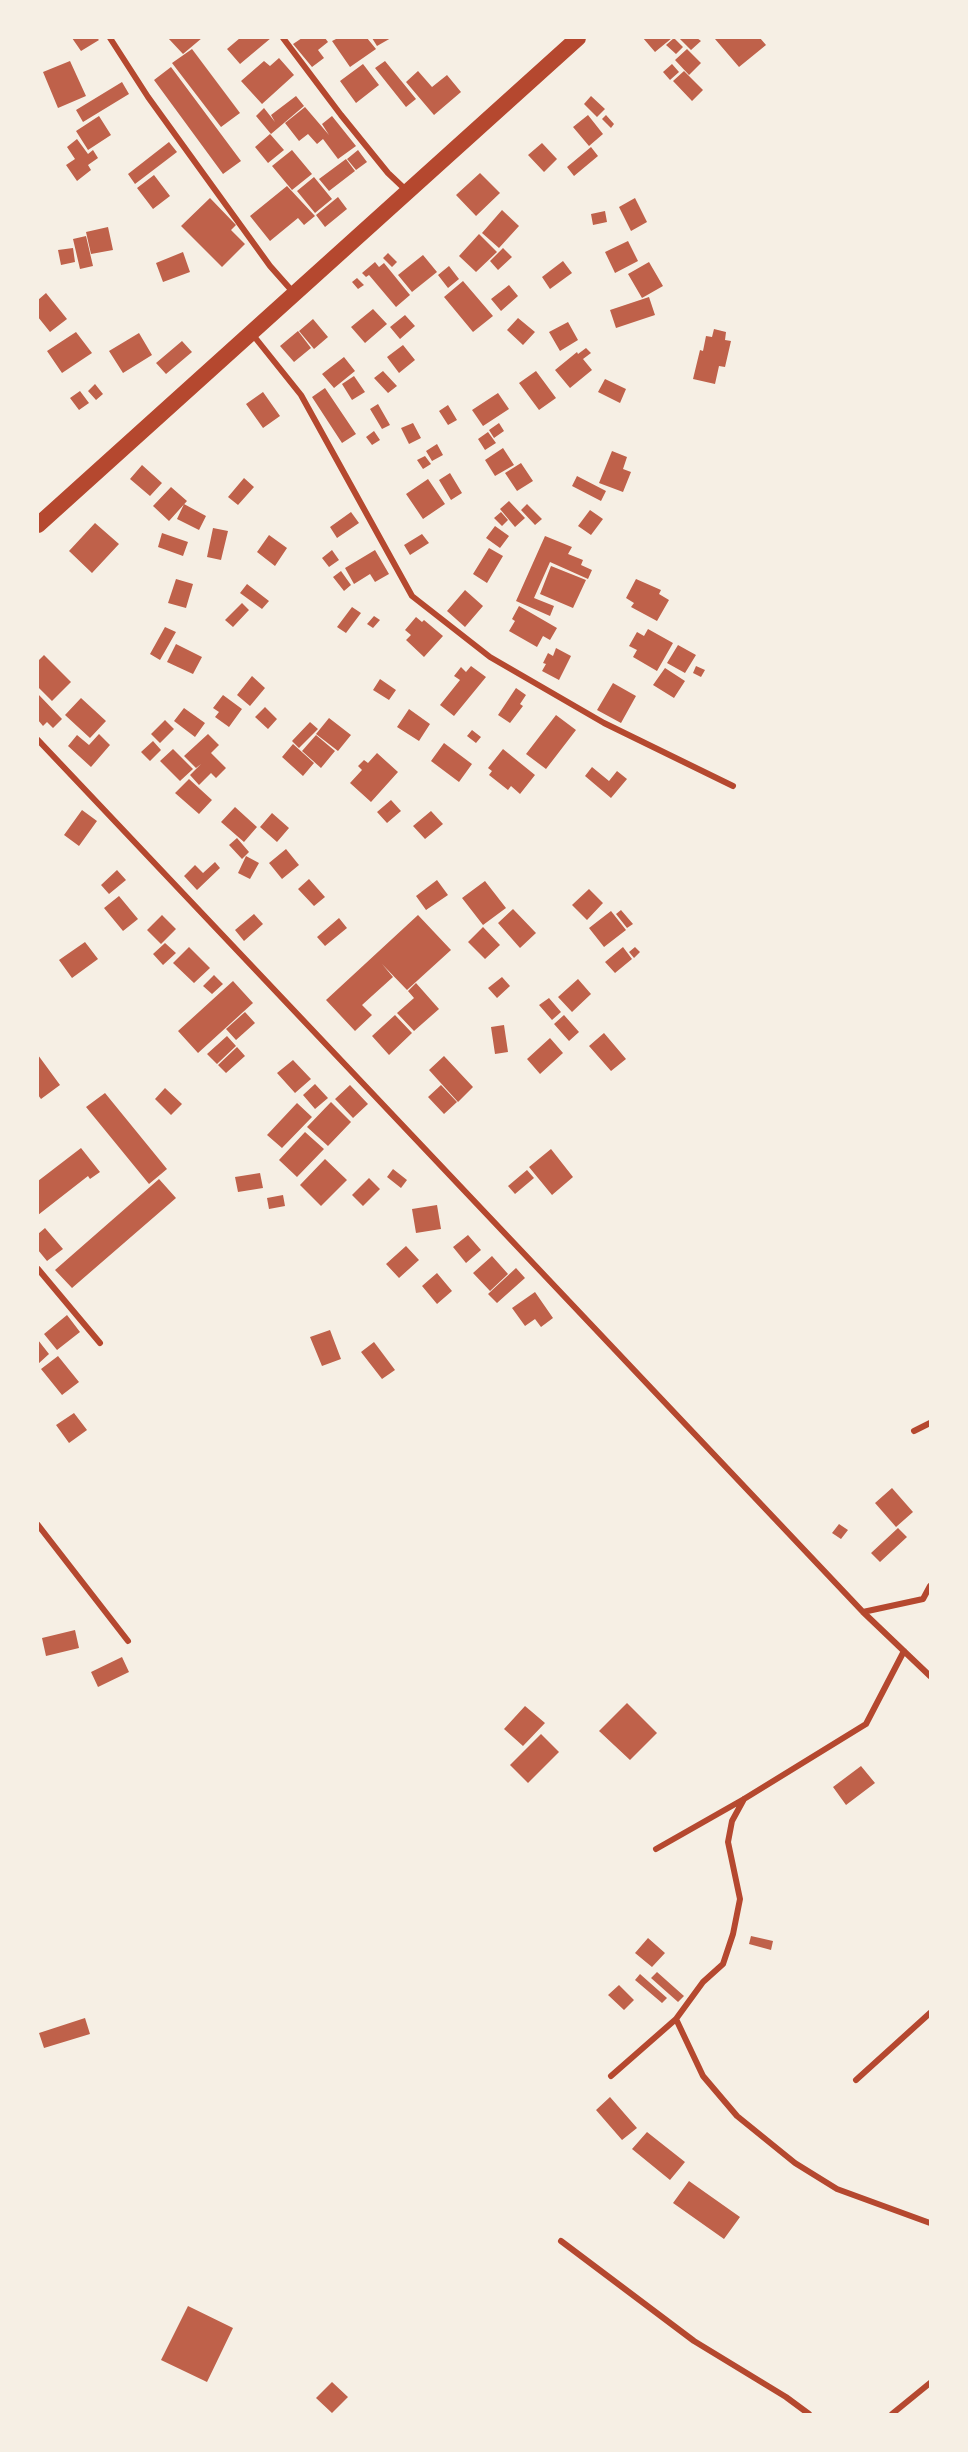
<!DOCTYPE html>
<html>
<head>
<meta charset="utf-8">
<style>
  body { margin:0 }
  #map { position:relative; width:968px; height:2452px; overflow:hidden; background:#f6efe4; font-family:"Libre Baskerville",serif }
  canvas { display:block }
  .frame { position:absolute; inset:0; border:39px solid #f6efe4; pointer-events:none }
</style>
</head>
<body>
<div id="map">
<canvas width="968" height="2452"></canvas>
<div class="frame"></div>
</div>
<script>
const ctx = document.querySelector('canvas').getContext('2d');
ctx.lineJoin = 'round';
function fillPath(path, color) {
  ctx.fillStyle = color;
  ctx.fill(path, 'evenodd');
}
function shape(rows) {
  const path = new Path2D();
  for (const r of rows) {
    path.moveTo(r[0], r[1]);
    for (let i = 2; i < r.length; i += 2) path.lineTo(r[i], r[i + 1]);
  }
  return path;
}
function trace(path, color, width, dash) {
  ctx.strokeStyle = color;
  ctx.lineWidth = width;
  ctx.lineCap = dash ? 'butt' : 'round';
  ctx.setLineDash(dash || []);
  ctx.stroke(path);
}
fillPath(shape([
  [72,38,97,38,99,40,81,51],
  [168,38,202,38,183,54],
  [240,38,271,38,240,64,227,49],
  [302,38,325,38,328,42,318,50,324,58,312,67,293,44],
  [338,38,367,38,376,49,350,67,332,41],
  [372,38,391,38,377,46],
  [643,38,672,38,655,52],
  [674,38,683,47,676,54,666,45],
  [679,38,697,38,701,41,691,50],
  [717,38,760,38,766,45,739,67,715,39],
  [192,49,240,113,221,127,172,63],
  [687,49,701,63,689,75,675,60],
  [279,58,294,75,262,104,241,81,264,61,270,66],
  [70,61,86,96,58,108,43,72],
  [385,61,416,99,406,107,375,68],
  [363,64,379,85,356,103,340,81],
  [672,64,679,72,670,80,663,72],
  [171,67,241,161,223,174,154,80],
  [418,71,432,87,447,75,461,92,434,115,406,82],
  [684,71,703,90,692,101,673,81],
  [122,82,129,94,83,122,76,110],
  [296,96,304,106,271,134,256,116,264,108,275,122,271,115],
  [591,96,605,109,597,117,584,104],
  [305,107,329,135,322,124,332,116,356,146,338,159,323,139,317,144,308,134,299,141,285,123],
  [588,115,603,134,589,146,573,127],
  [606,115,614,124,611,128,602,119],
  [99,116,111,135,88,150,76,131],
  [270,134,284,150,268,163,255,147],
  [77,139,88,154,93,150,98,158,88,165,91,170,77,181,66,165,75,159,67,147],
  [169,142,177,152,135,184,128,174],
  [542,143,557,159,544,172,528,155],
  [591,147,598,156,574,176,567,167],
  [292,150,312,174,292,190,272,166],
  [358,150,367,162,356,170,347,159],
  [346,159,355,171,329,191,319,179],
  [480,173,500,193,476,216,456,195],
  [154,175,170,196,153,209,137,188],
  [314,177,332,199,315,213,297,191],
  [287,186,315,216,304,225,298,218,270,241,250,216],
  [338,197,347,209,325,227,316,215],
  [210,198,236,225,231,230,245,244,222,267,181,226],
  [635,198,647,222,631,231,619,207],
  [502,210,519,226,499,248,482,233],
  [605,211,607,222,593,225,591,214],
  [108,227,113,250,91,254,86,232],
  [479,234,497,252,476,272,459,256],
  [86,236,93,266,80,269,73,239],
  [628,241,638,261,615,273,605,252],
  [73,248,75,262,61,265,58,250],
  [503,248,512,257,498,270,490,261],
  [183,252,190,272,163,282,156,263],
  [388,253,397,262,392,267,383,258],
  [423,255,437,272,412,292,398,275],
  [563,261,572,273,550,289,542,277],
  [375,262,379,267,384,263,410,295,396,307,369,275,366,277,362,273],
  [649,262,663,286,642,298,628,274],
  [449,266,459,279,448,288,438,275],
  [357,278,364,285,358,289,352,282],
  [463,281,493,316,473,332,444,297],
  [509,285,518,296,501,311,491,299],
  [46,293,67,319,50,332,38,317,38,300],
  [649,297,655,315,616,328,610,310],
  [373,309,387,324,365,343,351,327],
  [405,315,415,326,400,339,390,327],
  [518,318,535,332,523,345,507,330],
  [313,319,328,337,314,349,299,331],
  [568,322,578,340,560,351,549,332],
  [714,329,726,332,725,340,731,341,725,367,719,366,715,384,693,379,700,350,703,351,706,336,712,337],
  [298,331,311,348,294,362,280,346],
  [76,332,92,353,62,373,47,351],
  [139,333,152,355,123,373,109,351],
  [182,341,192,352,166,374,156,363],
  [403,345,415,360,399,373,387,357],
  [586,348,591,353,583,359,592,370,570,388,555,370,577,352,578,354],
  [344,357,355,371,334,388,322,374],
  [383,371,397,386,388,393,374,378],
  [536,371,556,398,539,410,519,383],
  [354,376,365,392,352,400,342,384],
  [605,379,626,389,620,403,598,392],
  [95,384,103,394,96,400,88,391],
  [325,388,356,434,342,443,312,397],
  [80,391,89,403,79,410,70,398],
  [263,392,280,416,263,428,246,404],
  [498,393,509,409,483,426,472,410],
  [378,404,390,425,382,429,370,409],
  [448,405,457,420,448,425,439,411],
  [413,423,421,438,409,444,401,428],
  [499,423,504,431,494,438,489,430],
  [374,431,380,440,372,445,366,437],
  [488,432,496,443,485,450,478,439],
  [437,444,443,455,432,461,426,451],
  [503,448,514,465,495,476,485,460],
  [612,451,627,457,623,469,631,472,623,492,599,483],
  [425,456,431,464,423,469,417,460],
  [521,463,533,481,517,491,505,473],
  [142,465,162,483,150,496,130,479],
  [450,473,462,493,451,500,439,480],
  [577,476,606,491,601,501,572,486],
  [244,478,254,487,238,505,228,497],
  [428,479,445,504,423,519,406,494],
  [171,487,187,501,169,521,153,506],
  [509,501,525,518,515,527,500,509],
  [184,504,206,516,199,530,177,519],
  [527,504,542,519,535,525,521,510],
  [590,510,603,519,591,535,578,526],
  [351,512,359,523,337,538,330,527],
  [501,512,508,520,502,526,494,518],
  [95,523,119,544,92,573,69,551],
  [495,526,509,536,500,548,486,538],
  [213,528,228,531,221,560,207,557],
  [162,533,188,542,183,556,158,547],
  [422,534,429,543,410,555,404,545],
  [269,535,287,548,275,566,257,552],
  [545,536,572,547,568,554,583,560,581,565,592,570,588,579,550,562,534,598,554,606,550,616,516,601],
  [489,548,503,556,487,583,473,574],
  [332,550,339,560,329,567,322,558],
  [375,550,389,574,375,582,370,574,354,584,345,568],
  [551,566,586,580,573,608,540,594],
  [341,571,351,585,344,591,333,577],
  [176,579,193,584,186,608,168,603],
  [636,579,661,590,659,594,669,600,657,621,631,607,634,603,626,598],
  [247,584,269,601,262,609,240,593],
  [465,590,483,606,465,627,447,611],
  [242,603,249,610,233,627,225,620],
  [519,606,557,628,550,640,543,636,537,647,509,631,515,621,512,619],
  [352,607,361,613,346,633,337,627],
  [374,616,380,620,373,628,367,624],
  [416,617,422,622,424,620,443,636,424,657,406,640,411,635,405,630],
  [165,627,176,632,160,660,150,654],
  [648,629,673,643,657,671,633,657,637,650,629,646,637,632,644,636],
  [176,644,202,657,193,674,167,662],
  [678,645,696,655,685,673,667,663],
  [556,648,571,656,559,680,542,671,546,664,543,663,548,653,553,656],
  [44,655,71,682,52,701,38,687,38,661],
  [471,666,486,677,454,716,440,705,460,680,454,676,461,667,466,672],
  [696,666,705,670,701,677,693,673],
  [665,668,685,681,674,698,653,685],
  [252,676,265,688,250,706,237,695],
  [380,679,396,690,389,700,373,690],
  [613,683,636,696,621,723,597,710],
  [516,688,526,695,520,704,523,706,510,723,498,715],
  [38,694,62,719,53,728,47,722,43,726,38,720],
  [223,695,242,709,229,727,215,717,219,712,213,708],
  [81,698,106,721,90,738,65,715],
  [265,707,277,719,268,729,255,717],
  [184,708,205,723,195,737,174,721],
  [409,709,430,724,419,741,397,727],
  [556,715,576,730,546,769,526,754],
  [329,718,351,735,338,751,316,734],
  [165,720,174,729,160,743,151,734],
  [310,722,318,729,299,748,292,741],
  [472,730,481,737,476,743,467,736],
  [99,734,110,745,91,767,68,746,77,735,89,745],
  [208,734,219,745,211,753,226,768,216,778,211,773,199,785,190,775,201,764,196,768,184,756],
  [316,735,335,751,321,768,302,751],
  [153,741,161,750,150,761,141,752],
  [444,743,472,764,459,782,431,761],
  [293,744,314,763,303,776,282,757],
  [173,749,193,769,180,781,160,761],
  [503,749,535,775,520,794,511,786,508,790,489,775,492,771,488,768],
  [377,753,398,772,371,802,350,783,362,770,358,766,364,760,368,763],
  [592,767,609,781,617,771,627,779,611,798,585,776],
  [189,779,212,800,199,814,175,793],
  [391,800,401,811,387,823,377,812],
  [235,807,257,827,244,842,221,822],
  [82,810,97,821,79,846,64,835],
  [431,811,443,824,425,839,413,826],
  [272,813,289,828,277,842,260,827],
  [237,838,249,852,242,859,229,845],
  [286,849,299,865,282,879,269,863],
  [246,856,259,863,250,879,238,873],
  [215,862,220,868,197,890,184,876,195,865,203,873],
  [117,870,126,880,109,894,101,885],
  [309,879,325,897,314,906,298,889],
  [437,880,448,895,426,910,416,896],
  [485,881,506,908,483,925,462,898],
  [589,889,603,903,587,920,572,905],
  [119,896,138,919,123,931,104,908],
  [513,909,536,933,520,948,498,923],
  [621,910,633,924,627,928,616,914],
  [611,911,626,930,604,947,589,928],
  [254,914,263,924,244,941,235,930],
  [162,915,176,929,161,944,147,930],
  [418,915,451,950,407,990,382,964,393,977,362,1005,372,1015,355,1031,326,1000],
  [339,918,347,928,325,946,317,937],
  [483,927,500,945,485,959,468,942],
  [85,942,98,959,72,978,59,960],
  [165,943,176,953,163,965,153,954],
  [189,947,210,968,194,983,173,963],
  [623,947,632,959,615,973,605,962],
  [635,947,640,952,634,958,629,952],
  [214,975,223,984,212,994,203,986],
  [502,977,510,986,497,998,488,988],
  [578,979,591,994,572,1012,558,997],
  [233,981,253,1003,198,1053,178,1031],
  [416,983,439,1009,414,1031,397,1013,414,998,408,991],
  [549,998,561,1012,552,1020,539,1005],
  [245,1012,255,1023,236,1040,226,1029],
  [395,1015,412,1033,389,1055,372,1036],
  [564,1015,579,1032,569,1041,554,1024],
  [504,1025,508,1052,495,1054,491,1027],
  [604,1033,626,1059,611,1071,589,1046],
  [227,1036,236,1046,217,1064,207,1054],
  [550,1038,563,1053,540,1074,527,1059],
  [237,1047,245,1056,226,1073,218,1065],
  [38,1055,60,1085,41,1099,38,1095],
  [444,1056,473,1087,458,1102,429,1070],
  [293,1060,311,1079,295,1093,277,1073],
  [315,1084,328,1098,315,1109,303,1095],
  [350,1085,368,1104,353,1118,335,1099],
  [441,1085,457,1102,444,1114,428,1097],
  [165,1088,182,1104,171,1115,155,1099],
  [105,1093,167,1169,149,1184,86,1107],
  [331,1102,351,1122,328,1146,307,1127],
  [297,1103,312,1117,282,1148,267,1135],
  [305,1132,324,1149,297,1177,279,1160],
  [81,1148,100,1172,90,1179,88,1176,38,1215,38,1181],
  [551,1149,573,1177,552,1195,529,1167],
  [325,1159,347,1180,321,1206,300,1185],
  [393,1169,407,1180,401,1188,387,1177],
  [527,1170,534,1178,515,1194,508,1186],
  [260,1173,263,1188,238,1192,235,1177],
  [369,1178,380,1189,363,1206,352,1195],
  [159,1179,176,1198,72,1288,55,1270],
  [283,1195,285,1206,269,1209,267,1198],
  [437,1205,441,1229,416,1233,412,1209],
  [45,1228,63,1249,47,1261,38,1250,38,1234],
  [468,1235,481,1250,466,1263,453,1247],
  [406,1246,419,1260,399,1278,386,1264],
  [492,1256,508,1274,490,1291,473,1273],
  [516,1268,525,1278,497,1303,488,1294],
  [437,1273,452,1291,437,1304,422,1286],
  [535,1292,553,1318,541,1327,535,1319,525,1326,512,1308],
  [67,1315,80,1332,57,1350,44,1334],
  [330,1330,341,1359,322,1366,310,1337],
  [38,1340,49,1354,38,1364],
  [374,1342,395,1370,382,1379,361,1352],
  [58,1356,79,1382,62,1395,41,1369],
  [74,1413,87,1430,69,1443,56,1425],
  [892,1488,913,1512,896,1527,875,1503],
  [839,1524,848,1530,841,1539,832,1533],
  [898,1528,907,1537,880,1562,871,1553],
  [75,1630,79,1648,46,1656,42,1638],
  [122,1657,129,1672,98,1687,91,1672],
  [627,1703,657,1733,630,1760,599,1731],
  [525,1706,545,1723,523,1746,504,1729],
  [541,1734,559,1752,528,1783,510,1765],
  [861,1766,875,1783,846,1805,833,1787],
  [751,1936,773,1941,771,1950,749,1944],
  [648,1938,665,1953,652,1967,635,1953],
  [657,1972,684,1996,678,2002,651,1978],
  [640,1974,667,1998,662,2003,635,1980],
  [619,1985,634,2000,624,2010,608,1995],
  [85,2018,90,2034,44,2048,39,2033],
  [610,2097,637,2128,622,2140,596,2110],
  [647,2132,685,2162,670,2180,632,2149],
  [689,2181,740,2217,724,2239,673,2203],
  [188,2306,233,2328,207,2382,161,2360],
  [332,2382,348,2397,332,2413,316,2398]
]), '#bf614a');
trace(shape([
  [110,38,148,97,270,266,293,292],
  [283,38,341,115,388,173,407,191],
  [253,335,301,395,412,596,490,657,604,723,733,786],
  [38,740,863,1612,930,1676],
  [38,1269,100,1343],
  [914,1431,930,1423],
  [38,1525,128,1641],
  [863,1612,923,1599,930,1586],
  [656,1849,744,1799,866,1724,904,1651],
  [676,2019,703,2076,737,2116,795,2163,837,2189,930,2223],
  [611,2076,676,2019,703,1982,723,1964,733,1934,740,1899,728,1842,732,1821,744,1799],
  [856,2080,930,2013],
  [561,2241,694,2341,786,2397,809,2414],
  [892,2414,930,2383]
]), '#b5482f', 6);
trace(shape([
  [38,525,578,38]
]), '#b5482f', 16);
</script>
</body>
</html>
